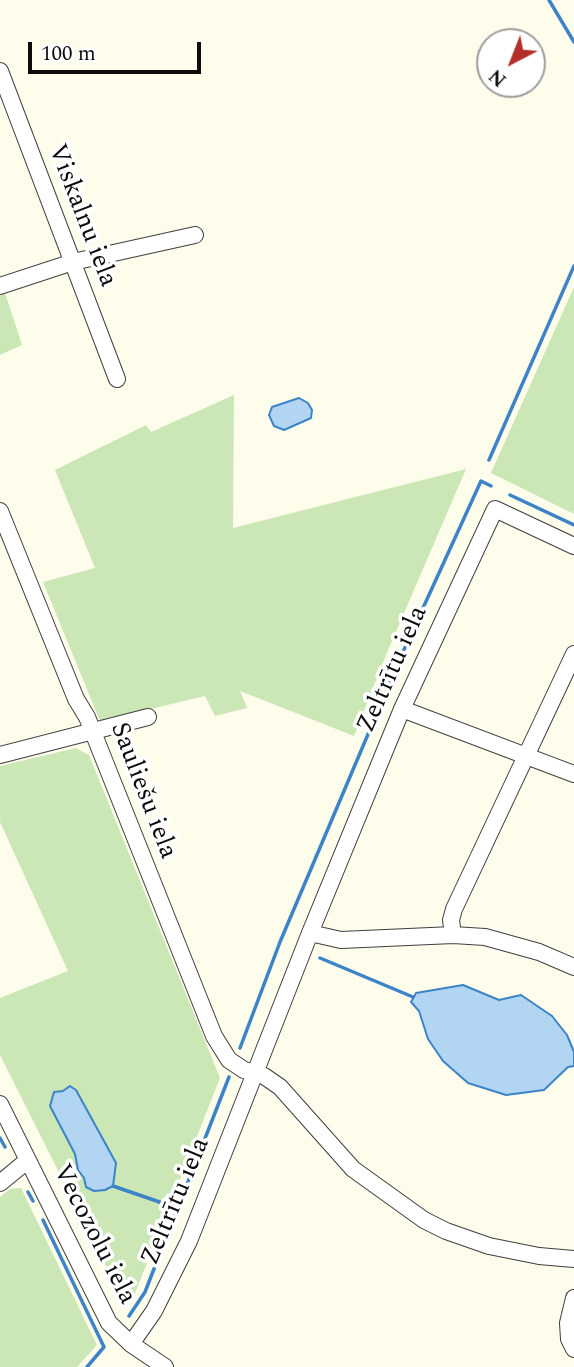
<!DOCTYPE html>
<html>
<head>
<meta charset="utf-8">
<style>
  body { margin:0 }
  #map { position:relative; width:574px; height:1367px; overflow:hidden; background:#fefceb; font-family:Spectral,serif }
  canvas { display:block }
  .north { position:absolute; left:476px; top:28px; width:70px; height:70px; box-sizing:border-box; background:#fff; border:2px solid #9e9e9e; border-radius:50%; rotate:222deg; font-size:19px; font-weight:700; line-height:28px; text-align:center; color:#0c0c0c }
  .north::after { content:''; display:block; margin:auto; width:24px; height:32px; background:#b52f2a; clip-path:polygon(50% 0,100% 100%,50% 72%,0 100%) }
  .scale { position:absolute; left:28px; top:42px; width:173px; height:32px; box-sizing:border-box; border:4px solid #0c0c0c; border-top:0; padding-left:9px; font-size:21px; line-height:24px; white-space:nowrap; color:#0c0c0c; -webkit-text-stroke:5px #fff; paint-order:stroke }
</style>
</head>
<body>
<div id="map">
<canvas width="574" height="1367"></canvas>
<div class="north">N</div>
<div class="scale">100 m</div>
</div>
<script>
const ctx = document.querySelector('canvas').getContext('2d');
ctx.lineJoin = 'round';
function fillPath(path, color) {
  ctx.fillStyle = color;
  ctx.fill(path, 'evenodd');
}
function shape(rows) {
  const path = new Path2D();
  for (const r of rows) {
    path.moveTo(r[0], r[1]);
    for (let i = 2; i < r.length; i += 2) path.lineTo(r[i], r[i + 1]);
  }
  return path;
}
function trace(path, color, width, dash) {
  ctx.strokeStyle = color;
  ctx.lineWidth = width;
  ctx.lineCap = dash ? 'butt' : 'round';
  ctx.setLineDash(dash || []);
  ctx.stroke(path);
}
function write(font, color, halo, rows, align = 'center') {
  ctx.font = font + ' Spectral,serif';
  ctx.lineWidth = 7;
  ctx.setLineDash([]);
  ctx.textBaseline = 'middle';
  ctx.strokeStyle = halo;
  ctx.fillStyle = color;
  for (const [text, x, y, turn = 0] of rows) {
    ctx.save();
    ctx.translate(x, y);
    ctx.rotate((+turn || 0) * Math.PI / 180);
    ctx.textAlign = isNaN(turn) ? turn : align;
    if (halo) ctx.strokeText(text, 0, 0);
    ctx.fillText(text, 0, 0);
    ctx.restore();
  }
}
fillPath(shape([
  [574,287,574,514,491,473],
  [5,293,22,345,0,355,0,294],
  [234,395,233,528,466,469,386,655,354,736,240,691,247,708,215,716,205,696,100,721,43,582,95,568,55,470,146,425,151,432],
  [76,748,89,755,220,1078,134,1296,126,1306,0,1055,0,998,68,971,0,822,0,766],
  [76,1090,116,1163,113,1186,84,1178,78,1170,75,1154,50,1106,54,1092],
  [21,1188,97,1345,77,1367,0,1367,0,1197,10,1189]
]), '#cbe7b6');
const water = shape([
  [299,398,308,403,312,410,311,418,284,430,274,426,269,415,272,407,299,398],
  [463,985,499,1000,521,995,552,1016,567,1035,574,1052,574,1066,568,1067,544,1090,506,1095,468,1083,443,1061,428,1039,419,1011,411,1002,416,993,463,985],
  [70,1086,76,1090,116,1163,113,1186,105,1190,94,1191,86,1187,84,1178,78,1170,75,1154,50,1106,54,1092,63,1091,70,1086]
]);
fillPath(water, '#b2d5f3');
trace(water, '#3c83c7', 2);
trace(shape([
  [549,0,574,42],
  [489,460,574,266],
  [510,495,574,525],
  [320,958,413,997],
  [240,1048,280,942,402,654,481,481,491,486],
  [0,1138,5,1147],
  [113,1186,177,1208],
  [28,1192,33,1201],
  [43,1220,104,1347,87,1367],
  [129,1316,145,1292,229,1077]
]), '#3c83c7', 3.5);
const minor = shape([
  [0,71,117,379],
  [0,286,73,262,195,235],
  [0,511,76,699,87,717,214,1036,229,1060,244,1070,264,1076,280,1087,353,1169,424,1220,446,1231,489,1246,539,1256,574,1259],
  [402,709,574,774],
  [0,755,148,717],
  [310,933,341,940,453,935,485,937,539,952,574,967],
  [453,935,451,920,454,909,574,654],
  [0,1104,109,1323,131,1344,165,1367],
  [0,1183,28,1160],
  [574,1298,568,1323,569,1339,574,1349],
  [131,1344,154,1311,189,1241,310,933,402,709,495,509,574,546]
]);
trace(minor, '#3f3f3f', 18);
trace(minor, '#fff', 16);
write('26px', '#0c0c0c', '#fff', [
  ["Viskalnu iela",81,216,69],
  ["Zeltrītu iela",394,670,-66],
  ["Sauliešu iela",142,791,69],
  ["Zeltrītu iela",177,1202,-67],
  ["Vecozolu iela",93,1235,63]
]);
</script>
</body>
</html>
